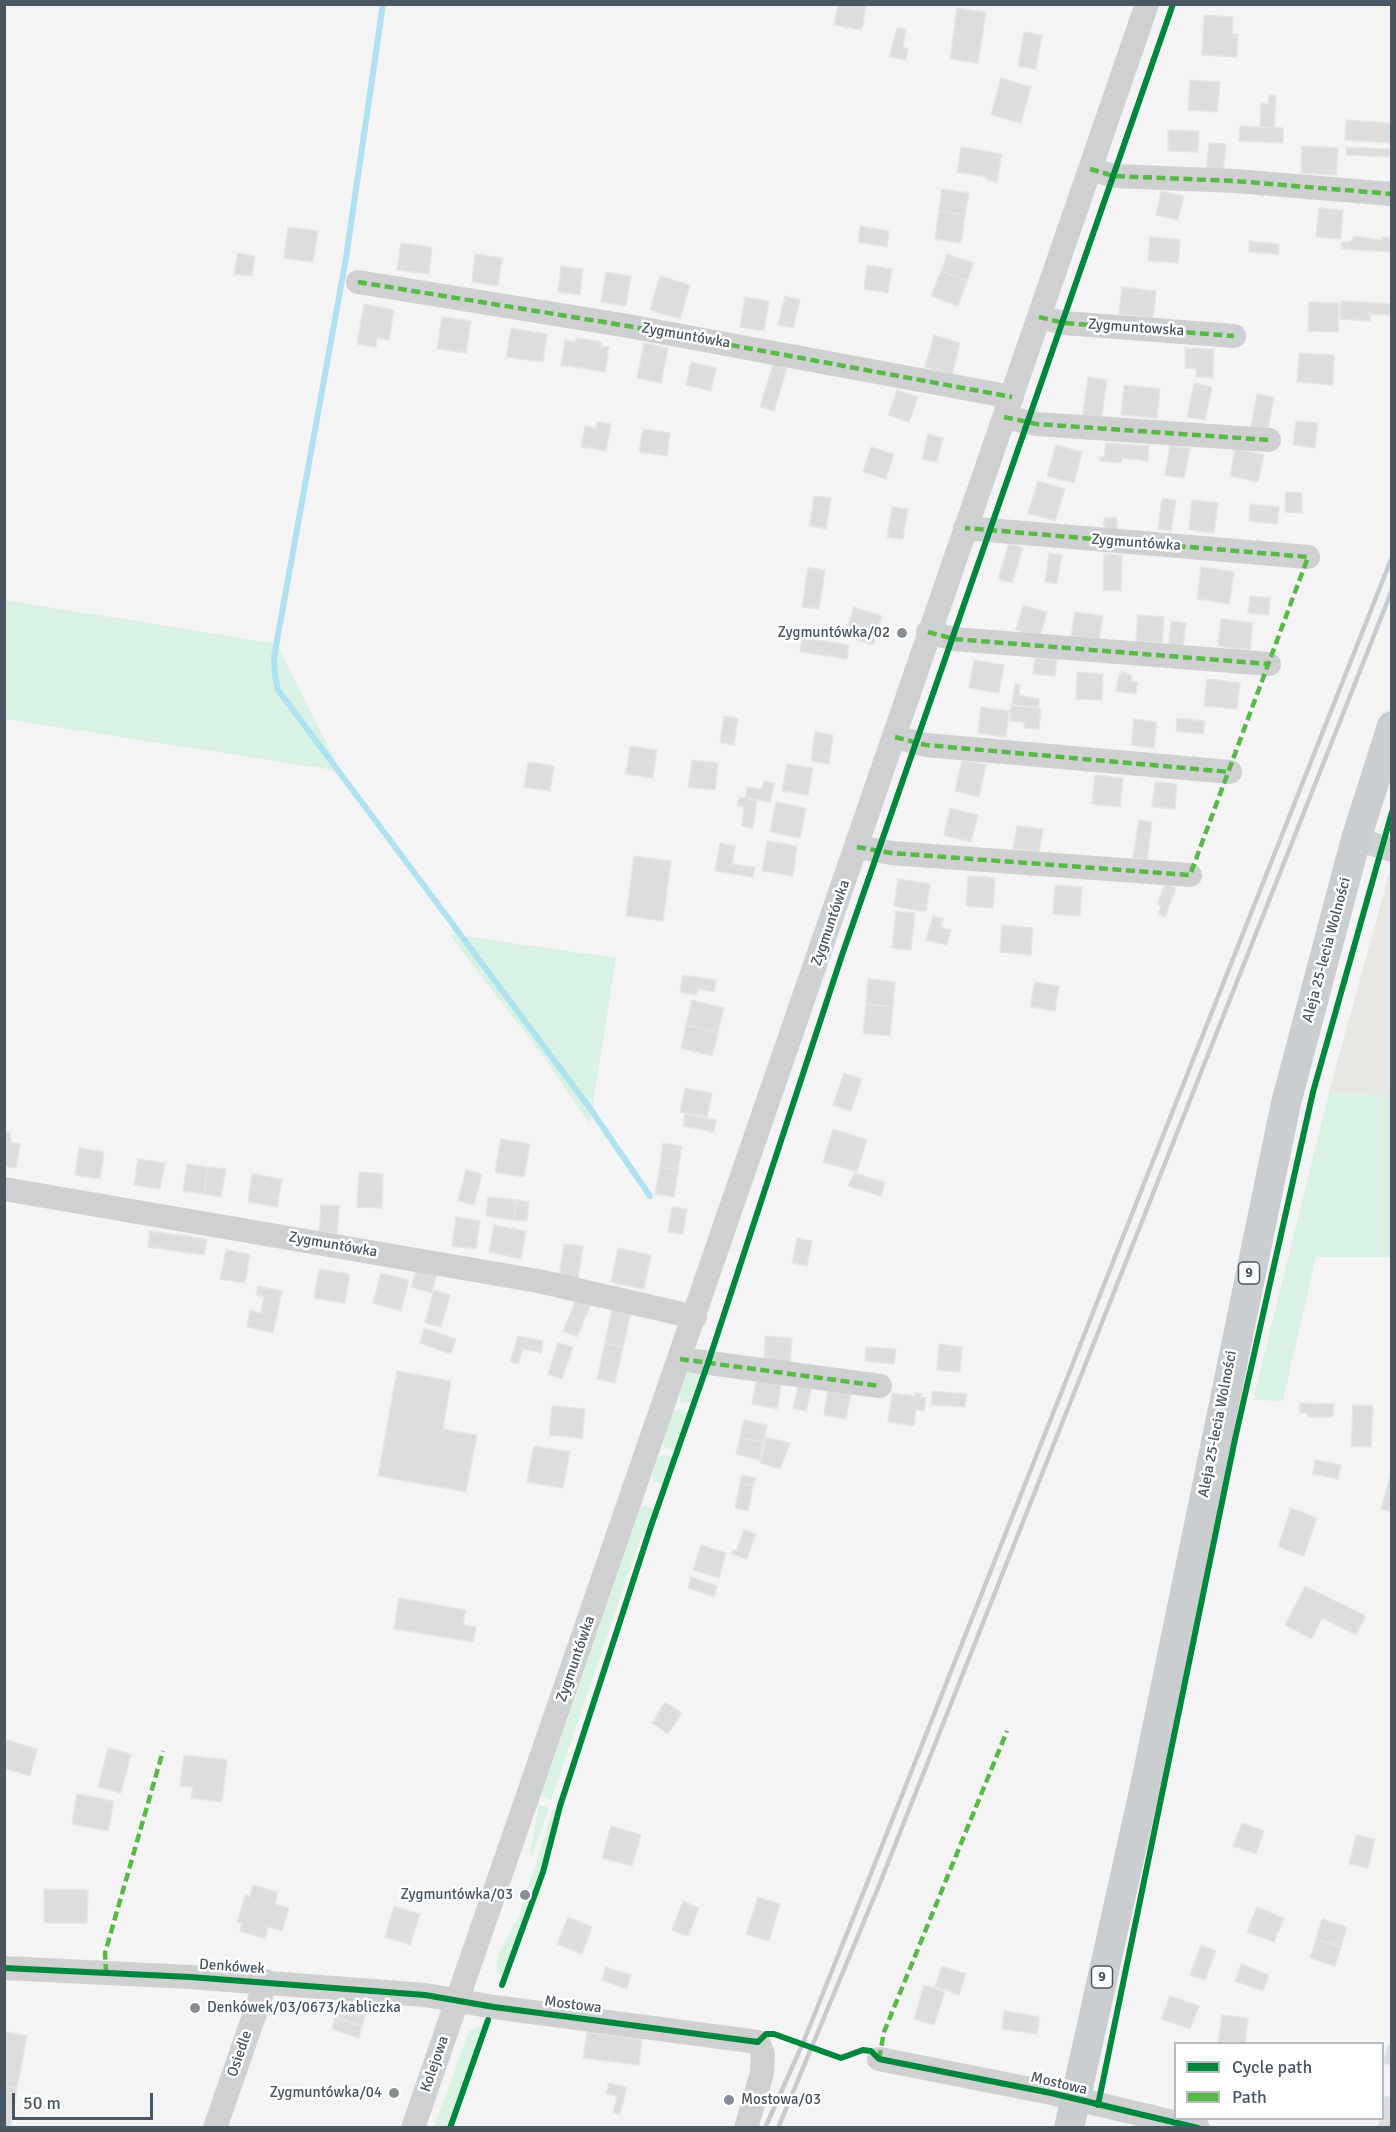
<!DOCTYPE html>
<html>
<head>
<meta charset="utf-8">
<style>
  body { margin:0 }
  #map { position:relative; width:1396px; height:2132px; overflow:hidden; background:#f4f4f4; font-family:Signika,sans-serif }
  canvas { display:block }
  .frame { position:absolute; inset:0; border:6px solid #4a5661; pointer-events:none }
  .legend { position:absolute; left:1174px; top:2042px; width:210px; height:78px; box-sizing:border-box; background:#fff; border:2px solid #b7bbc0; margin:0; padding:8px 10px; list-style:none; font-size:18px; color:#4a5661 }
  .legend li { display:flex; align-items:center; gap:12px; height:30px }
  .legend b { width:30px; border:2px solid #b7bbc0 }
  .scale { position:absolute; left:12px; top:2093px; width:141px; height:27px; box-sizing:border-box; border:3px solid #4a5661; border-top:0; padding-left:8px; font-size:18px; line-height:21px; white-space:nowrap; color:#4a5661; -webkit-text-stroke:4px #fff; paint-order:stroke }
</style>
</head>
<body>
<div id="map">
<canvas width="1396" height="2132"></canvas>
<div class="frame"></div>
<ul class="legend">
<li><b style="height:8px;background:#00873e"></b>Cycle path</li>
<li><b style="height:8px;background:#58b947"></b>Path</li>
</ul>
<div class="scale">50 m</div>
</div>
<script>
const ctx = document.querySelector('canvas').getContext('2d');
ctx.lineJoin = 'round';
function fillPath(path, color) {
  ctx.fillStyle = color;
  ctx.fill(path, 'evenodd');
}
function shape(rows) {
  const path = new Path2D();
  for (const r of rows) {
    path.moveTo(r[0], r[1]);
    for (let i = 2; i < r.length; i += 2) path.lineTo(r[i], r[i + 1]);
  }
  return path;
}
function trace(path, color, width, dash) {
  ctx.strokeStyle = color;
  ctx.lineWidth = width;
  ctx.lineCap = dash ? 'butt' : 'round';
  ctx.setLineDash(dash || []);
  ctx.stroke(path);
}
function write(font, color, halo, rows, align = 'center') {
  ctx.font = font + ' Signika,sans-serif';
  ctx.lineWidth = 5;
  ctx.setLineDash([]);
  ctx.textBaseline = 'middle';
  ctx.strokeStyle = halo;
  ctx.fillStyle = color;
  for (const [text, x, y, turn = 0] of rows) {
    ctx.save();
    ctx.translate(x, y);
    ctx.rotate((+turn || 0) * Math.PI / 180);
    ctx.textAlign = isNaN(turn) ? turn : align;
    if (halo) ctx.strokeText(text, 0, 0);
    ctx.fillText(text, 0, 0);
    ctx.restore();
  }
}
fillPath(shape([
  [1389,874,1391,875,1391,1096,1329,1092]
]), '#e8e7e3');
fillPath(shape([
  [5,600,277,644,340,771,5,719],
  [449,934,616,958,590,1124,542,1055],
  [1329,1092,1391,1096,1391,1257,1316,1257,1283,1401,1253,1400],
  [689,1369,702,1371,690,1403,681,1402,679,1398],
  [680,1409,688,1412,675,1450,665,1448,662,1444,673,1412],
  [663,1455,673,1457,664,1484,654,1482,652,1478,658,1457],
  [645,1505,655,1510,639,1543,551,1800,541,1796,641,1506],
  [539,1804,549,1808,532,1856,530,1853],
  [553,1809,556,1810,540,1873,501,1978,496,1969,499,1953,519,1916],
  [483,2025,447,2127,434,2127,469,2031]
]), '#d9f2e3');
trace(shape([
  [383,4,346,258,274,657,275,675,278,690,589,1107,650,1196]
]), '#aee2f0', 6);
const building = shape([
  [838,4,866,4,862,30,834,25,838,4],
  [957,8,986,12,978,63,950,59,957,8],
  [1204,15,1233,17,1232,34,1238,34,1237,57,1202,55,1204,15],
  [897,28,906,29,903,48,908,48,906,60,889,57,897,28],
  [1024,32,1042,35,1036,69,1018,66,1024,32],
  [1001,78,1031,87,1021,123,991,115,1001,78],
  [1190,80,1220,82,1217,112,1188,110,1190,80],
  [1269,95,1276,95,1274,128,1260,127,1261,103,1268,104,1269,95],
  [1346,120,1391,123,1390,143,1345,140,1346,120],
  [1240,126,1283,128,1283,143,1239,141,1240,126],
  [1168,130,1199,131,1198,152,1168,151,1168,130],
  [1209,143,1226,144,1223,175,1206,173,1209,143],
  [1302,146,1338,148,1336,175,1301,173,1302,146],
  [961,147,1002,154,997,182,987,180,987,177,957,172,961,147],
  [1346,147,1390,149,1389,157,1346,155,1346,147],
  [942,189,969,193,965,215,939,211,942,189],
  [1161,191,1184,196,1178,220,1156,215,1161,191],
  [1319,208,1343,210,1341,239,1316,237,1319,208],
  [939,211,965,215,961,243,935,239,939,211],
  [860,226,889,231,887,247,858,242,860,226],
  [288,227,318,231,313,262,284,258,288,227],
  [1355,236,1382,240,1382,237,1392,238,1392,252,1341,249,1342,242,1350,242,1355,236],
  [1150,237,1180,240,1178,263,1148,261,1150,237],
  [1249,241,1279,244,1278,254,1249,252,1249,241],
  [401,243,432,247,429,274,397,270,401,243],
  [238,253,255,256,252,276,234,274,238,253],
  [475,254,502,258,498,286,472,282,475,254],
  [947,254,974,263,967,281,941,271,947,254],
  [867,265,892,269,888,293,864,289,867,265],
  [561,266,583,269,580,295,558,292,561,266],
  [941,271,967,281,958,306,931,296,941,271],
  [606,272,631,276,626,306,601,302,606,272],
  [660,276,690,285,680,319,650,310,660,276],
  [1122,287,1156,291,1153,318,1119,314,1122,287],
  [785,296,800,300,793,328,778,325,785,296],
  [745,297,769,301,764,331,740,327,745,297],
  [1341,301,1392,304,1392,315,1370,314,1370,321,1340,319,1341,301],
  [1309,302,1339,303,1338,332,1308,331,1309,302],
  [364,304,394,310,389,340,377,338,376,347,357,344,364,304],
  [442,317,471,321,466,353,437,349,442,317],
  [511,328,547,334,543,362,506,357,511,328],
  [934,335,960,343,952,375,925,367,934,335],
  [576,338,602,342,601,346,609,347,605,372,561,365,565,340,576,342,576,338],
  [644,343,668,348,661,383,637,378,644,343],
  [1185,348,1214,349,1213,378,1196,377,1196,369,1185,368,1185,348],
  [1299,353,1334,355,1333,385,1297,382,1299,353],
  [691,362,716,368,711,391,686,385,691,362],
  [773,364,787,368,774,411,760,407,773,364],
  [1088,377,1107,380,1101,421,1082,418,1088,377],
  [1194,383,1212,387,1205,420,1187,417,1194,383],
  [1124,385,1160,389,1157,418,1121,415,1124,385],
  [897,390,918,397,909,422,888,415,897,390],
  [1257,394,1274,397,1267,435,1250,432,1257,394],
  [1296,421,1318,423,1315,448,1293,445,1296,421],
  [597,422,611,424,606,451,581,447,585,426,596,428,597,422],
  [643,429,670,433,667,456,639,452,643,429],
  [928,434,943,438,937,462,922,459,928,434],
  [1106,443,1149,446,1148,461,1122,458,1121,463,1100,461,1100,457,1104,457,1106,443],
  [1056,445,1082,452,1074,483,1047,476,1056,445],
  [1170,445,1190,448,1184,478,1165,475,1170,445],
  [871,447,894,454,886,479,863,472,871,447],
  [1235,449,1264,455,1258,482,1230,476,1235,449],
  [1038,481,1065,489,1055,521,1028,513,1038,481],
  [1286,492,1302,493,1302,513,1285,512,1286,492],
  [814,496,831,498,826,529,810,526,814,496],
  [1162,498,1176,500,1171,531,1158,529,1162,498],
  [1192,500,1218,503,1214,533,1189,530,1192,500],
  [1250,504,1279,507,1277,524,1249,521,1250,504],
  [892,507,908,509,903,539,887,537,892,507],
  [1104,518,1117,518,1117,529,1104,529,1104,518],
  [1009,543,1023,548,1012,583,998,579,1009,543],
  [1049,553,1062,555,1057,584,1045,582,1049,553],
  [1104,554,1122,555,1121,591,1103,590,1104,554],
  [808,567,825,570,819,609,802,607,808,567],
  [1201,567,1234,572,1229,604,1197,599,1201,567],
  [1250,596,1270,598,1269,615,1248,613,1250,596],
  [1023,605,1047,612,1040,636,1016,630,1023,605],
  [854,607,882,616,873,645,845,636,854,607],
  [1075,612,1103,616,1099,641,1071,636,1075,612],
  [1138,615,1164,617,1162,643,1136,641,1138,615],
  [1221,619,1253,623,1250,650,1218,646,1221,619],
  [1171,621,1186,623,1182,653,1168,651,1171,621],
  [802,637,849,645,847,659,800,652,802,637],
  [1035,658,1057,660,1055,676,1033,674,1035,658],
  [974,660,1004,665,999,693,969,688,974,660],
  [1122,671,1132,676,1131,681,1138,682,1136,694,1116,691,1119,674,1121,675,1122,671],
  [1077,672,1103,674,1102,700,1076,699,1077,672],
  [1207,679,1240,683,1237,709,1204,706,1207,679],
  [1015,684,1020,685,1019,695,1039,699,1039,708,1012,706,1015,684],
  [1011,705,1041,708,1039,729,1024,728,1024,722,1010,721,1011,705],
  [981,707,1009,711,1006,737,978,733,981,707],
  [724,716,738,718,734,745,720,743,724,716],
  [1177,718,1205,721,1203,734,1176,731,1177,718],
  [1134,719,1157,722,1154,748,1131,745,1134,719],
  [815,732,833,735,829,764,811,761,815,732],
  [630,746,657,750,653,778,626,774,630,746],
  [692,760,718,763,715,790,688,787,692,760],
  [962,760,986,765,979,797,955,791,962,760],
  [528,762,554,766,550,791,524,787,528,762],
  [787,764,813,768,808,795,782,791,787,764],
  [1095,775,1123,778,1120,807,1092,804,1095,775],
  [764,781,775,783,770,802,745,798,747,787,762,789,764,781],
  [1155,782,1177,784,1175,809,1152,807,1155,782],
  [739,797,757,800,753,828,742,826,744,807,738,806,739,797],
  [776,802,806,808,800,838,770,832,776,802],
  [950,808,978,815,971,842,944,835,950,808],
  [1139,820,1152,822,1147,860,1133,858,1139,820],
  [1017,826,1043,829,1039,852,1013,849,1017,826],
  [767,841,797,846,793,876,762,871,767,841],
  [720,843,735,846,732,864,755,867,753,877,715,871,720,843],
  [634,856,671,861,663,921,626,916,634,856],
  [968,876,995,878,993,908,966,906,968,876],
  [898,879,930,884,926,912,894,906,898,879],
  [1165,884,1176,888,1165,917,1158,914,1161,906,1157,904,1165,884],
  [1055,885,1082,887,1080,916,1053,914,1055,885],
  [896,911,915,913,911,950,892,948,896,911],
  [933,916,943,919,941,927,951,930,947,945,926,940,933,916],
  [1002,925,1033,928,1031,955,1000,952,1002,925],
  [683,975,716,980,714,992,698,989,697,995,680,992,683,975],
  [868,979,895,982,893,1007,866,1004,868,979],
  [1035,982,1059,986,1055,1011,1030,1007,1035,982],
  [692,1000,724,1008,718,1033,686,1025,692,1000],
  [866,1004,893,1007,890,1036,863,1033,866,1004],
  [686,1025,718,1033,712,1056,681,1048,686,1025],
  [844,1073,862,1079,851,1111,833,1105,844,1073],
  [685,1088,712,1093,707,1117,680,1112,685,1088],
  [685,1114,716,1120,714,1132,683,1126,685,1114],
  [833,1129,867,1140,857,1172,823,1162,833,1129],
  [4,1131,11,1132,10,1142,20,1144,16,1168,4,1166,4,1131],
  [501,1139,530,1144,524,1177,495,1172,501,1139],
  [663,1143,682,1146,678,1170,660,1167,663,1143],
  [79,1148,104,1152,100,1179,75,1175,79,1148],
  [138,1159,165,1163,160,1189,134,1185,138,1159],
  [187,1164,208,1167,204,1194,183,1191,187,1164],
  [208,1167,226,1169,221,1197,204,1194,208,1167],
  [660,1167,678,1170,674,1197,655,1194,660,1167],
  [466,1170,482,1174,474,1205,458,1201,466,1170],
  [359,1172,383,1174,382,1208,357,1207,359,1172],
  [854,1173,885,1182,881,1196,848,1186,854,1173],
  [252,1174,282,1179,277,1207,248,1202,252,1174],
  [488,1197,516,1200,514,1220,486,1216,488,1197],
  [516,1200,529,1202,527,1221,514,1220,516,1200],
  [321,1205,339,1206,337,1234,319,1232,321,1205],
  [672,1207,687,1209,683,1234,668,1232,672,1207],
  [456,1217,480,1221,476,1249,452,1246,456,1217],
  [494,1225,526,1231,521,1259,489,1252,494,1225],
  [150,1231,207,1239,204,1255,148,1247,150,1231],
  [797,1238,812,1241,807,1266,792,1263,797,1238],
  [564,1244,583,1246,578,1280,559,1277,564,1244],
  [618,1248,651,1255,644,1289,611,1282,618,1248],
  [226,1250,250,1254,245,1283,220,1279,226,1250],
  [417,1268,437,1274,431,1293,411,1287,417,1268],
  [319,1269,350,1274,345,1303,314,1298,319,1269],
  [381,1273,409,1280,401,1311,373,1303,381,1273],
  [258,1286,282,1291,273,1333,247,1327,250,1310,261,1313,264,1297,256,1295,258,1286],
  [434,1290,450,1295,441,1327,425,1323,434,1290],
  [577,1298,591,1304,577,1337,563,1331,577,1298],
  [613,1304,632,1308,623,1347,605,1343,613,1304],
  [424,1328,456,1339,451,1354,420,1343,424,1328],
  [518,1336,543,1341,541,1353,523,1349,518,1364,510,1362,518,1336],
  [765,1336,792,1338,790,1364,764,1362,765,1336],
  [558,1343,573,1347,562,1379,548,1374,558,1343],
  [605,1343,623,1347,615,1383,597,1379,605,1343],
  [939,1344,962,1347,960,1372,937,1370,939,1344],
  [866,1347,896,1349,894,1364,865,1361,866,1347],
  [397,1371,451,1381,443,1429,477,1435,466,1492,378,1476,397,1371],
  [757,1376,782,1380,777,1409,752,1404,757,1376],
  [813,1383,806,1411,793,1408,798,1386,813,1383],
  [828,1389,851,1393,846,1419,824,1415,828,1389],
  [932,1391,966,1394,965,1407,931,1405,932,1391],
  [892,1393,915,1396,915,1393,922,1394,921,1397,926,1398,924,1411,916,1409,914,1426,888,1422,892,1393],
  [1300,1403,1334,1404,1333,1417,1307,1417,1307,1413,1299,1413,1300,1403],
  [1353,1405,1373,1406,1371,1447,1351,1446,1353,1405],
  [552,1406,585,1409,582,1438,549,1435,552,1406],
  [744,1420,767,1425,764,1442,740,1437,744,1420],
  [740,1437,764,1442,760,1460,736,1454,740,1437],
  [766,1437,790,1443,780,1469,760,1463,766,1437],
  [534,1446,570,1452,563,1488,527,1482,534,1446],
  [1315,1460,1341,1465,1338,1479,1313,1474,1315,1460],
  [1391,1473,1392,1474,1392,1512,1381,1509,1391,1473],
  [742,1475,756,1478,753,1486,740,1483,742,1475],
  [740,1483,753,1486,748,1511,735,1508,740,1483],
  [1291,1508,1317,1518,1304,1556,1278,1547,1291,1508],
  [744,1530,756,1534,747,1559,731,1554,733,1550,736,1551,744,1530],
  [701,1545,726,1553,719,1578,693,1570,701,1545],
  [691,1577,717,1586,714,1597,688,1588,691,1577],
  [1305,1586,1366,1616,1356,1635,1322,1618,1312,1639,1285,1625,1305,1586],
  [399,1598,466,1610,463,1625,476,1627,473,1642,394,1629,399,1598],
  [665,1702,682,1713,668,1734,652,1723,665,1702],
  [4,1739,37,1749,30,1776,4,1768,4,1739],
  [108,1748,131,1754,121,1793,98,1787,108,1748],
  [184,1755,227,1760,222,1802,191,1798,193,1787,180,1786,184,1755],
  [77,1794,114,1801,108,1831,72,1824,77,1794],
  [1242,1823,1264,1831,1256,1854,1233,1846,1242,1823],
  [611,1826,641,1835,632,1866,602,1858,611,1826],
  [1356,1835,1375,1839,1368,1868,1349,1864,1356,1835],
  [253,1885,278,1892,275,1904,289,1908,282,1931,268,1927,265,1939,240,1931,242,1923,237,1922,245,1895,250,1897,253,1885],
  [44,1889,88,1890,87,1923,44,1923,44,1889],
  [758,1897,780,1904,769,1941,746,1934,758,1897],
  [683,1901,699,1908,688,1936,672,1930,683,1901],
  [394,1906,420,1914,410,1945,385,1937,394,1906],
  [1257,1907,1284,1918,1274,1942,1247,1932,1257,1907],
  [568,1917,592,1927,582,1954,557,1944,568,1917],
  [1322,1919,1347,1927,1341,1947,1316,1939,1322,1919],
  [1316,1939,1341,1947,1335,1966,1310,1958,1316,1939],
  [1201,1945,1216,1951,1205,1980,1190,1975,1201,1945],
  [1241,1964,1269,1975,1263,1991,1235,1981,1241,1964],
  [942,1966,966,1974,959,1995,935,1986,942,1966],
  [606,1967,631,1975,627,1989,602,1980,606,1967],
  [924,1985,945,1991,934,2025,914,2019,924,1985],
  [1170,1996,1199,2006,1190,2029,1161,2019,1170,1996],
  [341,2002,367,2011,362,2026,335,2017,341,2002],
  [1004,2011,1040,2017,1037,2034,1002,2029,1004,2011],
  [1222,2015,1248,2018,1245,2044,1218,2044,1222,2015],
  [335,2017,362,2026,359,2038,332,2029,335,2017],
  [4,2031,27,2036,17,2088,4,2086,4,2031],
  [587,2032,642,2039,639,2065,583,2058,587,2032],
  [1388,2045,1392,2046,1392,2065,1383,2063,1388,2045],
  [609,2083,627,2087,620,2114,613,2113,617,2096,606,2094,609,2083],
  [4,2086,17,2088,10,2128,4,2128,4,2086],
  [1385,2096,1392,2098,1392,2128,1378,2127,1380,2118,1382,2118,1385,2096]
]);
fillPath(building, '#ddddde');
trace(building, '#e5e6e7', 1.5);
trace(shape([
  [1090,169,1114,176,1235,181,1392,194],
  [358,282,628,326,1012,397],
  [1039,317,1064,323,1234,336],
  [1004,417,1037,424,1269,440],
  [965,528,1308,557],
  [928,632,954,639,1269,664],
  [895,737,926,745,1230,772],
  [1356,839,1392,850],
  [857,847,891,853,1190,875],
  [4,1189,538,1281,695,1317],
  [680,1359,880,1386],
  [4,1968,190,1977,425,1995,494,2007,758,2042,763,2054,762,2073,746,2128],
  [879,2059,1051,2093,1198,2128],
  [215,2128,266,1981],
  [413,2128,1147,4]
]), '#ced0d2', 24);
trace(shape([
  [1069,2128,1145,1787,1286,1103,1356,839,1392,726]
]), '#caced1', 30);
trace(shape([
  [765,2128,803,2043,870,1876,1392,557],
  [778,2128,880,1883,1392,590]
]), '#c9cacc', 4.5);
trace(shape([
  [1090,169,1114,176,1235,181,1392,194],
  [358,282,628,326,1012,397],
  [1039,317,1064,323,1234,336],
  [1004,417,1037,424,1269,440],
  [928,632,954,639,1269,664],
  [895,737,926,745,1230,772],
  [857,847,891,853,1190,875,1308,557,965,528],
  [680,1359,880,1386],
  [106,1973,105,1953,163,1751],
  [879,2059,884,2032,1007,1731]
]), '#58b947', 4.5, [9, 4.5]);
trace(shape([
  [4,1968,190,1977,425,1995,494,2007,758,2042,766,2034,774,2034,841,2058,863,2050,871,2051,879,2059,1051,2093,1198,2128],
  [502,1985,543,1872,560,1806,651,1526,708,1363,841,958,1173,4],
  [1098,2105,1235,1439,1313,1092,1392,812],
  [450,2128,488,2020]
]), '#00873e', 6);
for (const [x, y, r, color] of [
  [902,633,6,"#868d94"],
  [525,1895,6,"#868d94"],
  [195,2008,6,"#868d94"],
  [394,2093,6,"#868d94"],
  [729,2100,6,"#868d94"]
]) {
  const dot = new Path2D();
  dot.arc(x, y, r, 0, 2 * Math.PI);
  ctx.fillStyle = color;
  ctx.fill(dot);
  trace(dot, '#fff', 2);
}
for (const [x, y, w] of [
  [1249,1273,21],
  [1102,1977,21]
]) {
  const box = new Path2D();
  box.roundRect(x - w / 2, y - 11, w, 22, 4.5);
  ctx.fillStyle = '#fff';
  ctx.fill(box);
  trace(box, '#4a5661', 1.5);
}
write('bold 14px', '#4a5661', null, [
  ["9",1249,1273],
  ["9",1102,1977]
]);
write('15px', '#4a5661', '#fff', [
  ["Zygmuntowska",1136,328,4],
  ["Zygmuntówka",686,336,10],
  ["Zygmuntówka",1136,543,4],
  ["Zygmuntówka",831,923,-71],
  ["Aleja 25-lecia Wolności",1327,950,-75],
  ["Zygmuntówka",333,1245,10],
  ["Aleja 25-lecia Wolności",1218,1424,-79],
  ["Zygmuntówka",576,1659,-71],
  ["Denkówek",232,1967,4],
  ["Mostowa",573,2005,7],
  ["Osiedle",240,2054,-71],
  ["Kolejowa",435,2064,-71],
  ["Mostowa",1059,2084,13]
]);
write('15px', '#4a5661', '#fff', [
  ["Zygmuntówka/02",890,633],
  ["Zygmuntówka/03",513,1895],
  ["Denkówek/03/0673/kabliczka",207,2008,"left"],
  ["Zygmuntówka/04",382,2093],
  ["Mostowa/03",741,2100,"left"]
], 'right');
</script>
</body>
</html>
